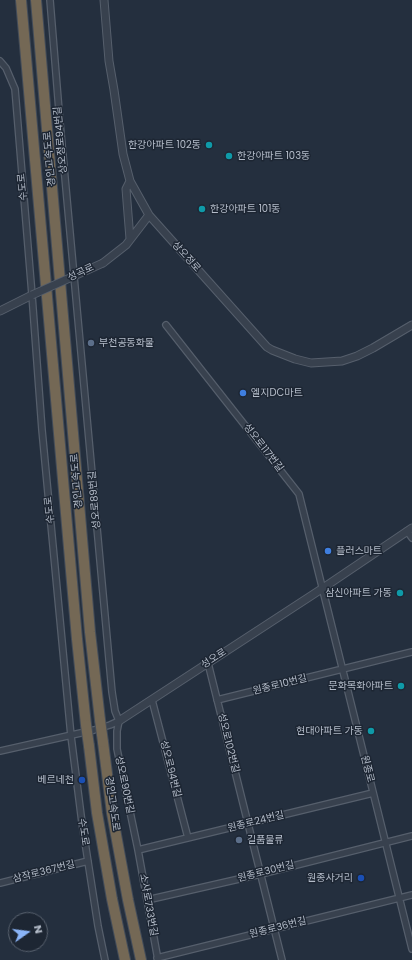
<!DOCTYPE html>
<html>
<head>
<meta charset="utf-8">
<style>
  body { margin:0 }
  #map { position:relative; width:412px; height:960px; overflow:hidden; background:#242f3e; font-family:Poppins,sans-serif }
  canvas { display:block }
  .north { position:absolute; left:8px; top:912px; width:40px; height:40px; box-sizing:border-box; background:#1d2633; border:1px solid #59626f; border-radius:50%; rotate:76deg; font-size:11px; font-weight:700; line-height:16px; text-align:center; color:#b4bcc9 }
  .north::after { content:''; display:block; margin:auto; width:14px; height:18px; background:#8ab4f8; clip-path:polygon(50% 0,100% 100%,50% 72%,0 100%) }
</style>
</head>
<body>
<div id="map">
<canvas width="412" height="960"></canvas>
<div class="north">N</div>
</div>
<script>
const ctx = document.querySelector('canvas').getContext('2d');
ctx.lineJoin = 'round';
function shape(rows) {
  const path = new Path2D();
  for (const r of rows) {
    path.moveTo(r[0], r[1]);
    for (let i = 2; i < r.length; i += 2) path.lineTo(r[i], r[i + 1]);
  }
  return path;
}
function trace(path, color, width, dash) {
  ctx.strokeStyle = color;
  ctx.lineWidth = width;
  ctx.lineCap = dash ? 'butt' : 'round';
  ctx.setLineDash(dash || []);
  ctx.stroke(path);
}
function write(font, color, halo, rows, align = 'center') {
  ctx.font = font + ' Poppins,"Noto Sans KR",sans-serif';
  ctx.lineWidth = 3;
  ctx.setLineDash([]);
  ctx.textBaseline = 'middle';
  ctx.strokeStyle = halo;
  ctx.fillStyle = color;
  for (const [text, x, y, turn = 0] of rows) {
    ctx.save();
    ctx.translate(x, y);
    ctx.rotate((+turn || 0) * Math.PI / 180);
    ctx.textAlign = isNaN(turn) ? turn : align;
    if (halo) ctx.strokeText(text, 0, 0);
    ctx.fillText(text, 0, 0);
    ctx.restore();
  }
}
const minor = shape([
  [50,0,60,123,112,692,115,711,119,721],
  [0,61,6,68,15,89,32,295,42,430,71,736,82,823,98,926,105,960],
  [166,325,299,494,412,949],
  [407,531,412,538],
  [208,663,282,960],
  [152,700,188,838],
  [217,700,412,652],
  [119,721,117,731,117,749,138,850,158,960],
  [0,751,94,730,110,725,119,721],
  [138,850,373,793],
  [0,883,88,861],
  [147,900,261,874,412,836],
  [157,958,412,895]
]);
const tertiary = shape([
  [104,0,109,61,114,90,123,154,130,181,149,215,267,347,272,350,295,359,311,363,342,361,357,356,373,348,412,325],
  [130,181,126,189,130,239],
  [103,263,126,245,149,215],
  [0,311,32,295],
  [119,721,323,588,412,528]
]);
const motorway = shape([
  [21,0,77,639,86,725],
  [36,0,90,632,100,720],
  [103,742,112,813,128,900,141,960],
  [89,746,97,813,112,899,125,960]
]);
trace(minor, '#565f6c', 8);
trace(tertiary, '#565f6c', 9);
trace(motorway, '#434c59', 12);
trace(minor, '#38414e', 5.5);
trace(tertiary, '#38414e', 7);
trace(motorway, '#746855', 10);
const tertiaryBridge = shape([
  [32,295,103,263]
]);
const motorwayBridge = shape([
  [100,720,103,742],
  [86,725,89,746]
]);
trace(tertiaryBridge, '#565f6c', 9, []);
trace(motorwayBridge, '#434c59', 12, []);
trace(tertiaryBridge, '#38414e', 7);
trace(motorwayBridge, '#746855', 10);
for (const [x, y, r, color] of [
  [209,145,4,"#0f9aa8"],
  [229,156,4,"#0f9aa8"],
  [202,209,4,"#0f9aa8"],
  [91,343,4,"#5c6f8a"],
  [243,393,4,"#3f7fe0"],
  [328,551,4,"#3f7fe0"],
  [400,593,4,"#0f9aa8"],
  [401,686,4,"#0f9aa8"],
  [371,731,4,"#0f9aa8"],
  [82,780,4,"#1a4fb4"],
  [239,840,4,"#5c6f8a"],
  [361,878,4,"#1a4fb4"]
]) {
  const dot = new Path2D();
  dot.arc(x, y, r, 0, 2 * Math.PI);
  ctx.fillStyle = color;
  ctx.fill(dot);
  trace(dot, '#1d2633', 1.5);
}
write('10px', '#b4bcc9', '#1d2633', [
  ["상오정로94번길",61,140,-95],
  ["경인고속도로",50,159,-95],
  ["수도로",23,187,-95],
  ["상오정로",186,257,48],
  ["성곡로",81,273,-25],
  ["성오로117번길",263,448,52],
  ["경인고속도로",77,481,-95],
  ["성오로89번길",95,500,-95],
  ["수도로",50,510,-96],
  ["성오로",214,659,-33],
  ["원종로10번길",280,685,-14],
  ["성오로102번길",228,743,76],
  ["성오로94번길",170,769,76],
  ["원종로",367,769,76],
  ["성오로90번길",124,785,78],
  ["경인고속도로",112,804,82],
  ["원종로24번길",256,822,-14],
  ["수도로",83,832,82],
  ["삼작로367번길",44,872,-14],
  ["원종로30번길",266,872,-14],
  ["소사로733번길",148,905,80],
  ["원종로36번길",278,928,-14]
]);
write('10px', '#b4bcc9', '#1d2633', [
  ["한강아파트 102동",201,145],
  ["한강아파트 103동",237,156,"left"],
  ["한강아파트 101동",210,209,"left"],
  ["부천공동화물",99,343,"left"],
  ["엘지DC마트",251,393,"left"],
  ["플러스마트",336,551,"left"],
  ["삼신아파트 가동",392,593],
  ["문화목화아파트",393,686],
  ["현대아파트 가동",363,731],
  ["베르네천",74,780],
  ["길품물류",247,840,"left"],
  ["원종사거리",353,878]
], 'right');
</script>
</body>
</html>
